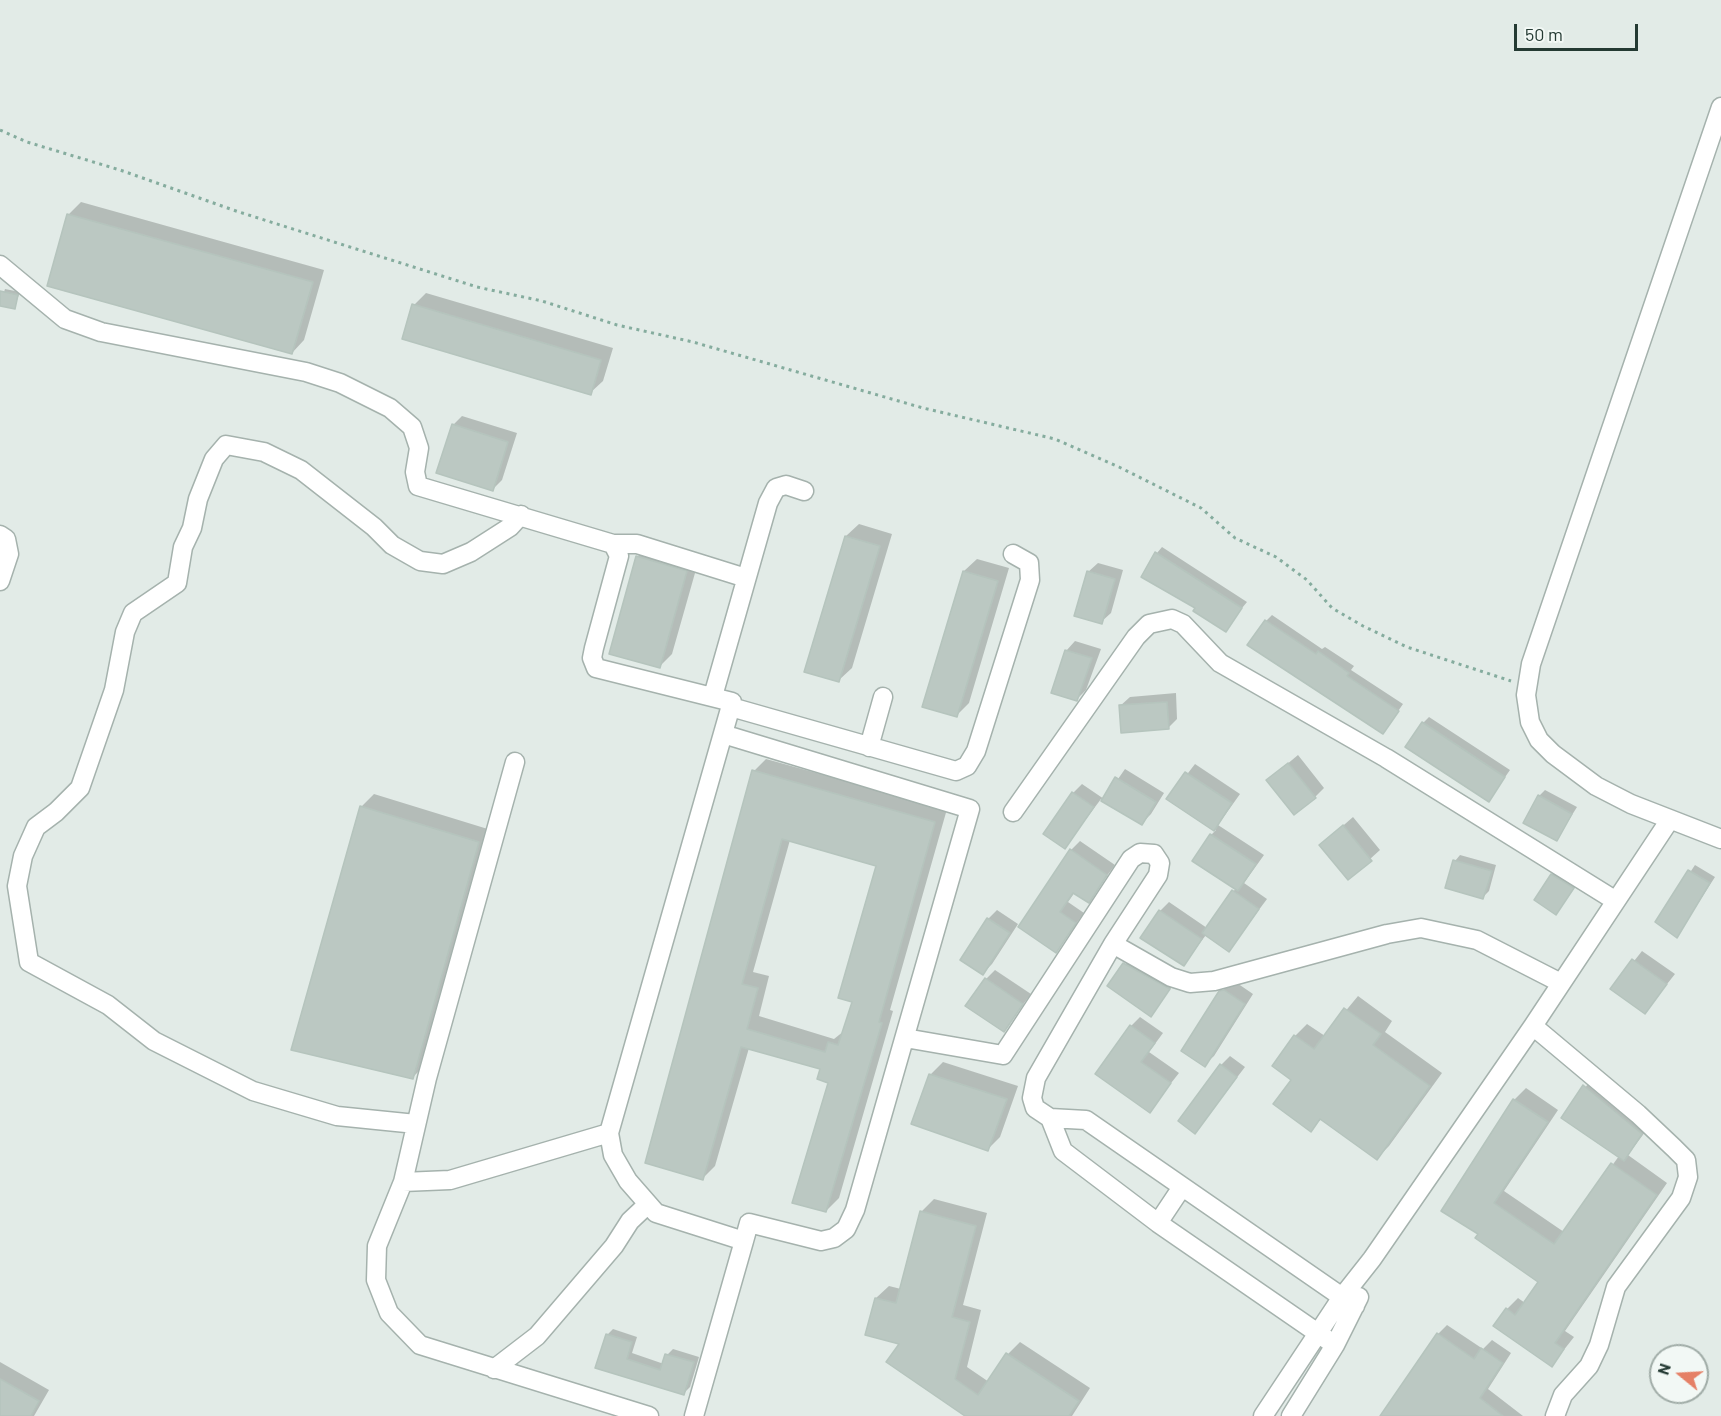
<!DOCTYPE html>
<html>
<head>
<meta charset="utf-8">
<style>
  body { margin:0 }
  #map { position:relative; width:1721px; height:1416px; overflow:hidden; background:#e2ebe7; font-family:Barlow,sans-serif }
  canvas { display:block }
  .north { position:absolute; left:1649px; top:1344px; width:60px; height:60px; box-sizing:border-box; background:#f2f8f5; border:2px solid #a0aca7; border-radius:50%; rotate:288deg; font-size:16px; font-weight:700; line-height:24px; text-align:center; color:#243a33 }
  .north::after { content:''; display:block; margin:auto; width:21px; height:27px; background:#e58066; clip-path:polygon(50% 0,100% 100%,50% 72%,0 100%) }
  .scale { position:absolute; left:1514px; top:24px; width:124px; height:27px; box-sizing:border-box; border:3px solid #243a33; border-top:0; padding-left:8px; font-size:18px; line-height:21px; white-space:nowrap; color:#243a33; -webkit-text-stroke:4px #f2f8f5; paint-order:stroke }
</style>
</head>
<body>
<div id="map">
<canvas width="1721" height="1416"></canvas>
<div class="north">N</div>
<div class="scale">50 m</div>
</div>
<script>
const ctx = document.querySelector('canvas').getContext('2d');
ctx.lineJoin = 'round';
function fillPath(path, color) {
  ctx.fillStyle = color;
  ctx.fill(path, 'evenodd');
}
function shape(rows) {
  const path = new Path2D();
  for (const r of rows) {
    path.moveTo(r[0], r[1]);
    for (let i = 2; i < r.length; i += 2) path.lineTo(r[i], r[i + 1]);
  }
  return path;
}
function trace(path, color, width, dash) {
  ctx.strokeStyle = color;
  ctx.lineWidth = width;
  ctx.lineCap = dash ? 'butt' : 'round';
  ctx.setLineDash(dash || []);
  ctx.stroke(path);
}
fillPath(shape([
  [81,202,324,270,304,340,292,353,49,285,69,214],
  [5,289,20,292,14,308,0,305],
  [426,293,613,348,603,381,590,393,414,305],
  [462,416,517,433,502,480,493,489,453,425],
  [859,524,892,534,852,668,839,680,846,536],
  [650,544,699,559,672,654,659,667,611,653,638,556],
  [1162,547,1247,602,1228,625,1197,608,1157,553],
  [977,559,1009,568,969,703,957,715,924,706,964,571],
  [1098,563,1123,570,1111,613,1101,622,1088,572],
  [1272,615,1322,649,1325,647,1354,666,1351,670,1403,704,1383,733,1266,621],
  [1075,641,1101,649,1086,690,1077,699,1066,651],
  [1176,693,1177,719,1168,728,1120,706,1130,697],
  [1429,717,1510,770,1489,800,1423,723],
  [1298,755,1324,788,1315,797,1268,780],
  [766,759,947,809,890,1010,893,1011,839,1198,826,1211,829,1082,822,1068,749,1048,715,1166,703,1178,754,771],
  [790,840,878,865,854,1001,844,1031,834,1039,759,1016,769,976,753,972],
  [1195,764,1240,794,1218,825,1264,855,1244,883,1267,899,1229,950,1206,935,1183,965,1160,911,1169,902,1207,928,1236,888,1211,835,1216,830,1168,799],
  [1125,769,1164,793,1151,814,1142,823,1101,799,1065,847,1073,793,1082,784,1104,799],
  [1545,790,1577,807,1557,839,1539,796],
  [374,794,491,830,425,1065,412,1078,361,807],
  [1353,817,1380,850,1349,878,1321,845],
  [1080,841,1115,865,1088,901,1075,892,1068,902,1084,913,1056,951,1020,927,1071,850],
  [1460,855,1496,865,1489,891,1483,897,1455,861],
  [1695,865,1715,877,1677,936,1657,922],
  [1558,869,1579,882,1556,913,1552,875],
  [997,910,1018,924,992,964,983,973,988,919],
  [1642,951,1675,974,1645,1012,1612,989],
  [1134,954,1178,979,1150,1015,1109,986],
  [995,970,1031,994,1004,1030,986,979],
  [1234,981,1253,994,1214,1056,1204,1065,1221,992],
  [1358,996,1392,1021,1385,1032,1442,1073,1389,1146,1377,1158,1322,1118,1311,1130,1293,1079,1295,1036,1307,1024,1325,1036],
  [1140,1017,1163,1033,1149,1052,1179,1073,1149,1111,1131,1026],
  [1230,1056,1245,1067,1195,1132,1221,1065],
  [943,1062,1018,1086,1000,1137,987,1150,930,1075],
  [1593,1077,1651,1124,1628,1155,1667,1183,1565,1331,1574,1337,1552,1365,1507,1309,1518,1298,1525,1303,1540,1282,1480,1233,1443,1210,1514,1100,1526,1088,1558,1110,1504,1191,1564,1232,1619,1156,1563,1118],
  [934,1199,987,1213,963,1305,981,1310,967,1367,989,1382,1008,1354,1020,1342,1090,1388,1072,1416,967,1416,901,1343,876,1298,889,1286,901,1289,921,1212],
  [1447,1325,1483,1349,1492,1340,1511,1353,1488,1389,1523,1416,1382,1416,1438,1334],
  [613,1329,637,1337,632,1353,664,1364,667,1355,673,1349,699,1357,690,1387,684,1393,597,1367,607,1335],
  [0,1362,49,1390,34,1416,0,1416]
]), '#0003');
const building = shape([
  [67,214,313,282,292,354,47,286,67,214],
  [0,291,18,295,15,309,0,306,0,291],
  [412,304,601,360,591,395,402,339,412,304],
  [452,424,508,442,493,491,436,473,452,424],
  [845,536,880,546,839,682,804,672,845,536],
  [1155,552,1242,608,1226,632,1193,611,1195,608,1141,577,1155,552],
  [636,556,687,571,660,668,609,654,636,556],
  [963,571,998,581,957,717,922,707,963,571],
  [1087,571,1115,579,1102,624,1074,616,1087,571],
  [1265,620,1316,654,1318,651,1349,673,1347,676,1399,711,1383,734,1247,645,1265,620],
  [1065,650,1092,658,1077,701,1051,693,1065,650],
  [1167,702,1169,729,1121,733,1119,705,1167,702],
  [1422,722,1505,777,1489,802,1405,747,1422,722],
  [1288,763,1316,798,1294,815,1266,780,1288,763],
  [752,770,935,822,879,1022,882,1023,826,1212,792,1203,828,1083,817,1079,820,1069,741,1047,703,1180,645,1163,752,770],
  [782,839,876,866,838,998,852,1002,838,1045,828,1042,825,1052,747,1029,758,988,742,984,782,839],
  [1185,772,1232,803,1214,831,1166,799,1185,772],
  [1115,777,1156,802,1142,825,1101,801,1115,777],
  [1072,792,1094,807,1065,849,1043,834,1072,792],
  [1538,795,1572,814,1557,841,1523,823,1538,795],
  [360,806,479,842,413,1079,291,1050,360,806],
  [1343,825,1372,861,1348,880,1319,845,1343,825],
  [1210,834,1256,864,1238,891,1192,861,1210,834],
  [1070,849,1107,875,1089,903,1073,893,1060,912,1076,923,1056,953,1018,927,1070,849],
  [1453,860,1492,871,1483,899,1445,888,1453,860],
  [1688,870,1710,883,1677,938,1655,922,1688,870],
  [1551,874,1574,888,1556,915,1534,900,1551,874],
  [1232,890,1259,909,1229,952,1202,933,1232,890],
  [1159,910,1202,939,1184,966,1140,938,1159,910],
  [987,918,1010,933,983,975,960,960,987,918],
  [1632,959,1667,984,1645,1014,1610,989,1632,959],
  [1123,963,1170,989,1151,1017,1107,986,1123,963],
  [985,978,1023,1004,1004,1032,965,1006,985,978],
  [1224,990,1245,1004,1205,1067,1181,1051,1219,991,1224,990],
  [1344,1008,1381,1034,1373,1045,1430,1086,1377,1160,1320,1119,1311,1132,1273,1104,1291,1080,1272,1066,1294,1035,1314,1049,1344,1008],
  [1130,1025,1155,1043,1141,1062,1171,1083,1150,1113,1095,1074,1130,1025],
  [1220,1064,1237,1077,1195,1134,1178,1121,1220,1064],
  [929,1074,1007,1099,988,1151,911,1124,929,1074],
  [1583,1085,1642,1134,1624,1161,1561,1118,1583,1085],
  [1513,1099,1548,1122,1494,1203,1554,1244,1611,1163,1657,1195,1555,1343,1564,1349,1552,1367,1493,1326,1506,1308,1515,1315,1538,1282,1475,1238,1478,1234,1441,1211,1513,1099],
  [920,1211,976,1226,952,1317,970,1322,955,1379,978,1395,1006,1353,1079,1401,1069,1416,965,1416,886,1362,899,1344,865,1335,875,1298,896,1303,920,1211],
  [1437,1333,1474,1359,1481,1348,1503,1363,1480,1398,1503,1416,1380,1416,1437,1333],
  [606,1334,632,1342,627,1359,660,1370,665,1354,694,1362,684,1395,595,1368,606,1334],
  [0,1379,39,1401,31,1416,0,1416,0,1379]
]);
fillPath(building, '#bbc8c2');
trace(building, '#b5c4bd', 1.5);
const minor = shape([
  [1721,107,1531,664,1526,695,1530,722,1539,740,1553,754,1596,786,1631,804,1721,839],
  [0,265,65,319,101,332,306,372,340,383,390,408,412,427,419,448,415,472,418,486,613,544,619,556,594,648,592,658,596,668,732,702,609,1133,613,1155,628,1181,656,1213,744,1241,694,1416],
  [0,535,6,539,9,554,0,581],
  [613,544,637,544,746,578],
  [713,696,768,503,776,488,786,485,804,491],
  [731,707,956,771,967,766,976,751,1030,580,1029,563,1013,554],
  [723,734,970,809,855,1210,846,1229,834,1238,821,1241,749,1223,744,1241],
  [869,747,883,697],
  [1013,812,1136,637,1149,624,1172,619,1183,624,1220,663,1386,758,1616,901],
  [1533,1026,1638,1114,1674,1148,1686,1160,1688,1177,1681,1198,1616,1287,1599,1345,1589,1366,1563,1395,1555,1416],
  [905,1038,1003,1055,1131,859,1140,853,1154,854,1160,863,1158,875,1113,944],
  [1050,1118,1063,1151,1158,1223,1335,1345],
  [416,1124,337,1116,253,1091,154,1041,108,1005,29,962,17,886,23,856,36,827,56,812,80,788,114,690,125,632,133,613,177,583,183,547,192,528,198,499,214,459,226,445,264,452,301,470,374,527,392,545,420,561,443,564,471,552,510,527,521,515],
  [609,1133,450,1180,403,1182,377,1246,376,1280,389,1313,420,1345,649,1416],
  [403,1182,427,1078,515,762],
  [1158,1223,1182,1187],
  [1355,1306,1086,1120,1050,1118,1035,1108,1032,1098,1036,1078,1113,944,1171,977,1190,983,1214,981,1387,934,1421,928,1477,940,1561,983],
  [494,1369,537,1336,614,1246,630,1221,648,1204],
  [1263,1416,1342,1297,1372,1259,1533,1026,1669,821],
  [1291,1416,1335,1345,1359,1297]
]);
trace(minor, '#a5b2ad', 21);
trace(shape([
  [0,130,27,142,120,170,239,212,477,287,542,301,617,325,693,342,923,408,1055,439,1119,467,1201,508,1235,538,1276,557,1307,580,1332,608,1363,626,1407,647,1511,681]
]), '#85ac9e', 3, [3, 4.5]);
trace(minor, '#fff', 18);
</script>
</body>
</html>
